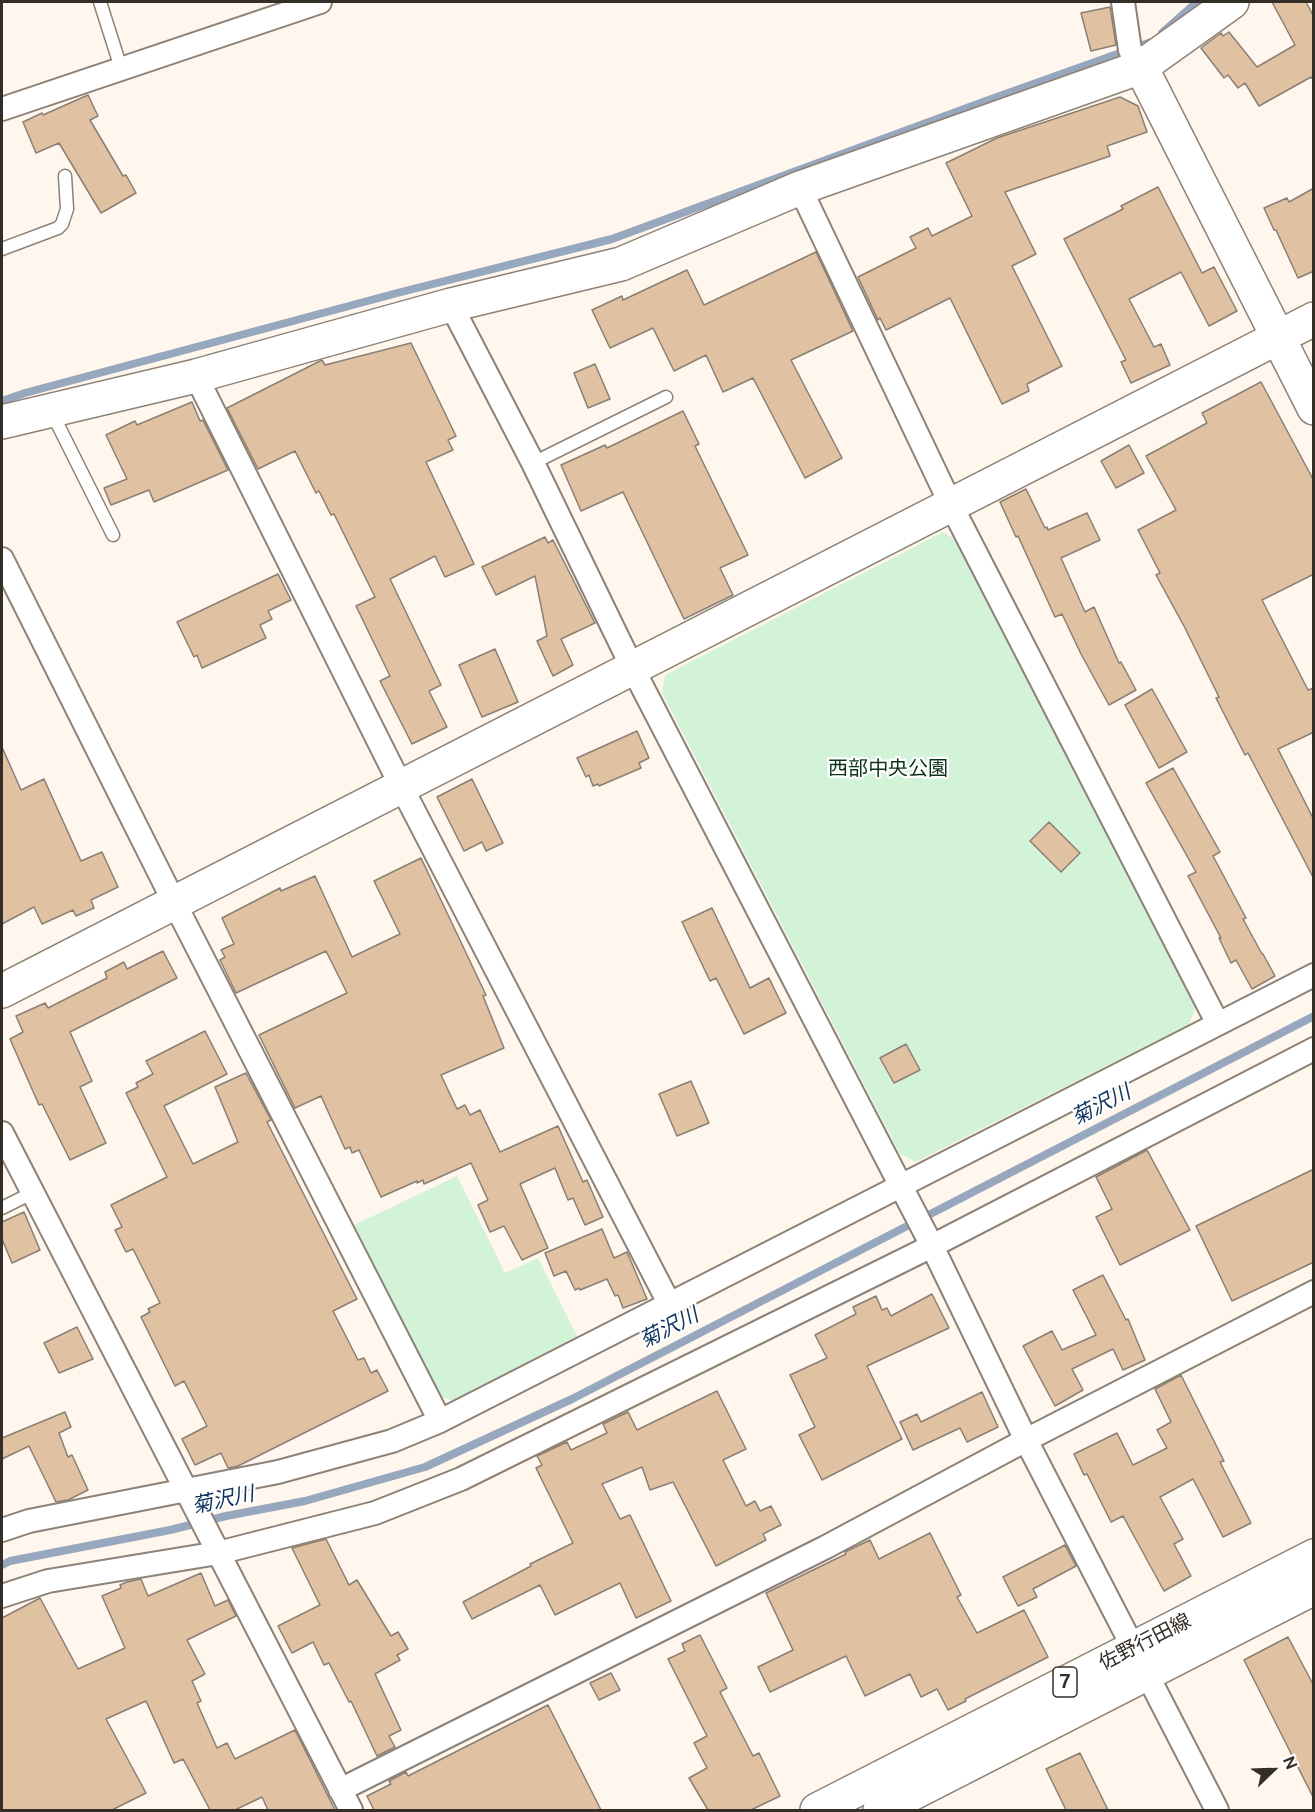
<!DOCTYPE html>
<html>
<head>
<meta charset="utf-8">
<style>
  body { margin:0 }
  #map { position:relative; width:1315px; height:1812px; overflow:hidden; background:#fff6ee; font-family:"Public Sans",sans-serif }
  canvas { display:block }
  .frame { position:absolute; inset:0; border:3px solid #342e29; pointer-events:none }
  .north { position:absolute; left:1243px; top:1740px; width:60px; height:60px; -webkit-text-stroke:4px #fff; paint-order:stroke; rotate:67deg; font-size:16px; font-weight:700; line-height:24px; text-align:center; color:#342e29 }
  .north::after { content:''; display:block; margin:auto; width:21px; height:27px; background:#342e29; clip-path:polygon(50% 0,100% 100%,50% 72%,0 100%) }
</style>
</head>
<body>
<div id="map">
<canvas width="1315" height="1812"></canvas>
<div class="frame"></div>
<div class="north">N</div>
</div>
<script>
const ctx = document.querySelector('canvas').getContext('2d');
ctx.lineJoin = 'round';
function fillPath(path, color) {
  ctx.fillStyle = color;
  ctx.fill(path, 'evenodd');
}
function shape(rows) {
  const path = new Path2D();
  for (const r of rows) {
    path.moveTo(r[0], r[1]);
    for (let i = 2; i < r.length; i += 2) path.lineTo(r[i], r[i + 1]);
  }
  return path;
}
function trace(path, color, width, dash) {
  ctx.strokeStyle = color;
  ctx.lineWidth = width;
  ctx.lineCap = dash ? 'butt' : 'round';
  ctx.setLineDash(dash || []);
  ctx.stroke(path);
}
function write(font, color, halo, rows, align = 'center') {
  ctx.font = font + ' "Public Sans","Noto Sans JP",sans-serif';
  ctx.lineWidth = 4.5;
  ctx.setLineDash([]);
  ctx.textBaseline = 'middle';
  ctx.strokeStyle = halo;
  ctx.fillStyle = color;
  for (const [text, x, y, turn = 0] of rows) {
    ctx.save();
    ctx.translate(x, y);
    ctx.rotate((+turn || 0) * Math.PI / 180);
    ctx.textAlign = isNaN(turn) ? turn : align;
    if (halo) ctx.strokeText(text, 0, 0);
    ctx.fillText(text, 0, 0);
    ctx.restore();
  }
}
fillPath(shape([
  [943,532,959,542,1196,1007,1189,1024,916,1162,900,1154,662,693,665,675],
  [457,1176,505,1273,538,1258,578,1338,455,1401,437,1396,350,1227]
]), '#d3f3d9');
trace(shape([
  [1162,33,1197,2],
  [2,401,25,393,401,292,612,239,983,102,1151,42],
  [2,1565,10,1561,170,1530,226,1516,305,1501,425,1467,572,1399,1314,1016]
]), '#97a7bd', 8);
const building = shape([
  [1272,2,1306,2,1314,17,1314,81,1311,77,1259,106,1245,83,1238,88,1228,75,1224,78,1201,48,1221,33,1223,36,1229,32,1257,67,1295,45,1272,2],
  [1110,7,1116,45,1091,51,1081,13,1110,7],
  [88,95,98,116,90,120,123,176,126,175,136,193,101,213,59,143,36,153,23,122,42,113,43,115,88,95],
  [1120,97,1138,106,1147,132,1107,146,1110,156,1005,192,1036,254,1012,266,1062,366,1027,384,1029,391,1002,404,950,298,886,330,880,318,878,320,858,277,916,248,910,237,928,228,932,236,972,216,946,163,997,138,1120,97],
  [1158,187,1202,273,1214,267,1237,311,1209,326,1181,272,1129,299,1154,347,1161,344,1170,365,1131,383,1121,362,1126,360,1064,239,1123,209,1121,206,1158,187],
  [1314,188,1314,271,1298,278,1276,230,1274,230,1264,208,1287,198,1289,202,1314,188],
  [816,252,853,331,791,360,842,458,805,478,753,378,723,392,706,355,674,371,653,328,610,348,592,310,622,296,623,300,687,270,704,305,816,252],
  [411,343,456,436,448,440,453,450,426,462,474,564,445,577,435,556,390,579,441,685,429,691,447,727,412,744,380,681,390,676,356,606,375,597,334,514,331,515,319,491,316,493,295,451,258,469,227,408,322,360,325,365,411,343],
  [595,364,610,399,588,408,574,373,595,364],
  [1261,382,1314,481,1314,574,1262,600,1308,690,1314,688,1314,732,1278,749,1314,820,1314,879,1248,753,1245,755,1216,698,1219,697,1185,628,1156,575,1160,573,1138,530,1176,510,1146,456,1207,423,1202,413,1261,382],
  [192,402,200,421,203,420,228,470,154,502,149,490,111,505,104,488,127,479,106,435,135,421,137,425,192,402],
  [683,411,699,444,695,446,748,555,720,568,733,595,684,619,623,492,581,511,561,465,605,445,607,448,683,411],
  [1129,445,1144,473,1116,488,1101,461,1129,445],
  [1026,489,1045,528,1047,527,1048,530,1087,513,1100,540,1061,558,1085,612,1094,607,1119,663,1121,662,1136,690,1109,705,1081,654,1062,614,1055,617,1018,536,1016,537,1000,502,1026,489],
  [545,537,548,543,553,540,595,623,561,639,573,665,553,676,537,641,547,636,535,576,496,595,482,567,545,537],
  [278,574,291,600,268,611,272,619,260,625,266,638,202,668,197,655,194,657,177,622,278,574],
  [495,649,518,702,482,717,459,665,495,649],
  [1152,689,1187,752,1159,768,1125,705,1152,689],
  [637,731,649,758,639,763,641,768,599,786,598,784,593,786,589,775,586,777,577,758,637,731],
  [2,747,21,790,44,779,81,861,102,852,118,887,91,900,94,908,76,916,73,910,42,924,34,907,2,924,2,747],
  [1173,768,1220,852,1213,856,1246,918,1243,919,1262,954,1263,954,1275,976,1252,989,1236,960,1231,963,1219,938,1221,938,1188,876,1196,872,1146,783,1173,768],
  [472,779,503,843,486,851,482,842,464,851,437,797,472,779],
  [1049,822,1080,853,1061,872,1030,841,1049,822],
  [421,858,486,995,483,996,504,1048,441,1075,457,1109,465,1105,470,1115,480,1110,500,1152,558,1126,583,1182,587,1180,603,1217,585,1225,573,1198,568,1200,555,1168,520,1184,548,1248,522,1260,504,1226,490,1232,478,1205,488,1200,471,1163,424,1184,423,1180,417,1183,417,1181,381,1197,359,1150,352,1153,350,1147,345,1149,321,1096,295,1108,259,1035,347,993,326,951,236,993,220,960,225,957,221,950,234,944,222,918,280,888,281,891,315,876,352,957,400,934,374,881,421,858],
  [712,908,750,988,769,978,786,1013,744,1034,716,978,710,981,682,922,712,908],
  [163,951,177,978,70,1032,92,1081,80,1087,106,1143,70,1160,42,1104,39,1105,10,1039,23,1032,16,1016,45,1003,48,1008,107,978,105,972,124,962,127,969,163,951],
  [205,1031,227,1074,164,1106,193,1164,238,1142,215,1087,246,1073,271,1120,267,1122,357,1299,333,1311,358,1360,364,1358,371,1373,377,1370,388,1391,238,1466,228,1468,221,1453,195,1465,182,1439,207,1426,184,1381,175,1386,141,1317,150,1312,148,1309,160,1303,133,1249,126,1252,115,1230,122,1227,111,1205,167,1177,126,1093,138,1087,136,1083,153,1074,146,1061,205,1031],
  [906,1044,920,1070,894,1083,880,1058,906,1044],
  [691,1081,709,1123,677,1136,659,1094,691,1081],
  [1147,1150,1190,1230,1120,1265,1096,1217,1112,1209,1096,1177,1147,1150],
  [1314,1169,1314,1262,1232,1301,1196,1226,1314,1169],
  [24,1212,40,1250,12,1263,2,1239,2,1222,24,1212],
  [602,1229,614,1258,627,1252,647,1299,623,1308,618,1295,615,1296,607,1279,580,1290,579,1288,575,1290,566,1271,554,1276,545,1253,602,1229],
  [1103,1275,1126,1320,1128,1319,1145,1360,1123,1370,1113,1349,1072,1369,1083,1390,1055,1406,1023,1346,1052,1331,1062,1350,1096,1335,1073,1290,1103,1275],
  [932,1294,949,1328,867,1366,902,1439,822,1480,799,1435,815,1427,790,1375,827,1358,815,1335,856,1314,853,1307,876,1296,882,1310,887,1308,891,1316,932,1294],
  [77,1327,93,1359,59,1373,44,1343,77,1327],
  [1181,1375,1224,1461,1220,1462,1251,1523,1223,1537,1193,1479,1160,1497,1183,1539,1174,1544,1191,1576,1164,1591,1123,1516,1111,1522,1087,1474,1084,1475,1074,1454,1117,1433,1133,1465,1167,1448,1157,1430,1171,1422,1155,1389,1181,1375],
  [717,1391,746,1449,723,1460,746,1506,755,1501,760,1511,771,1506,781,1525,763,1534,766,1540,716,1566,673,1482,650,1490,642,1467,602,1484,620,1519,630,1515,671,1601,636,1618,620,1583,555,1615,540,1585,472,1619,463,1602,531,1566,530,1564,573,1543,536,1468,542,1465,537,1456,567,1442,571,1450,607,1433,603,1424,628,1412,637,1430,717,1391],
  [982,1392,998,1427,967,1442,960,1428,913,1450,900,1422,917,1414,921,1422,982,1392],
  [65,1412,71,1427,59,1433,68,1457,72,1455,88,1490,68,1500,56,1502,29,1446,2,1459,2,1438,65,1412],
  [930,1533,961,1595,957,1597,977,1633,1024,1610,1048,1657,965,1699,966,1701,948,1710,937,1689,921,1697,910,1674,865,1696,846,1656,770,1692,758,1667,793,1650,766,1593,846,1554,845,1552,870,1540,879,1559,930,1533],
  [326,1539,349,1585,357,1580,391,1636,398,1632,408,1649,397,1655,400,1660,375,1674,401,1730,389,1736,395,1747,377,1756,351,1701,349,1702,329,1663,324,1665,313,1642,292,1653,278,1626,320,1605,292,1548,326,1539],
  [1065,1545,1076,1566,1033,1589,1037,1597,1018,1606,1003,1577,1065,1545],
  [201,1573,215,1606,228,1600,236,1616,187,1640,205,1674,192,1681,201,1701,197,1703,217,1748,227,1743,235,1759,295,1730,335,1810,268,1810,262,1797,235,1810,210,1810,183,1759,174,1763,146,1701,106,1719,146,1793,112,1810,2,1810,2,1618,40,1598,78,1669,125,1648,102,1596,121,1588,120,1585,127,1582,141,1579,148,1596,201,1573],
  [700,1635,727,1688,720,1692,753,1756,759,1753,780,1796,751,1810,708,1810,689,1778,707,1768,694,1743,707,1736,668,1659,685,1651,682,1644,700,1635],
  [1288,1637,1314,1686,1314,1799,1244,1660,1288,1637],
  [611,1673,620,1690,599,1700,590,1683,611,1673],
  [548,1705,601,1810,374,1810,367,1796,391,1784,389,1781,406,1772,408,1776,548,1705],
  [1080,1753,1108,1810,1066,1810,1046,1769,1080,1753]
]);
fillPath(building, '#e0c2a3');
trace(building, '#8b7f73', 1.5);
const lane = shape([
  [100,2,121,68],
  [2,249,58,228,62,224,67,209,65,176],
  [51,411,113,535],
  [533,463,666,397],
  [2,1208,32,1193]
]);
const street = shape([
  [1123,2,1130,50,1141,67],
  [2,109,320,2],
  [800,188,951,505,1218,1024],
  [451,305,533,463,632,667,932,1246,1026,1440,1217,1810],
  [196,376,401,786,670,1305],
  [2,559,174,902,440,1421],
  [2,1133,351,1810],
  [2,1530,29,1521,278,1472,392,1441,440,1421,1314,975],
  [2,1596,48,1581,218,1553,375,1513,461,1479,932,1246,1314,1049],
  [340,1790,826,1547,1026,1440,1314,1292]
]);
const secondary = shape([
  [1141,67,1314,408],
  [2,422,196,376,451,305,621,264,800,188,1141,67,1232,2],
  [2,991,1314,319]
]);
const primary = shape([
  [817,1810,1314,1556],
  [880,1810,1314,1588]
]);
trace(lane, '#8e8276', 15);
trace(street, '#8e8276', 26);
trace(secondary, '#8e8276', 36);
trace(primary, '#8e8276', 36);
trace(lane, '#fff', 12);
trace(street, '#fff', 22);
trace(secondary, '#fff', 33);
trace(primary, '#fff', 33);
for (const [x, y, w] of [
  [1065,1682,24]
]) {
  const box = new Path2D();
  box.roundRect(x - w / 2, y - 15, w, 30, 4.5);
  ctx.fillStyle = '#fff';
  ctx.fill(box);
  trace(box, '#342e29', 1.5);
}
write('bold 18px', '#342e29', null, [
  ["7",1065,1682]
]);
write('20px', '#0a3318', '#fff', [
  ["西部中央公園",888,769]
]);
write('20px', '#342e29', '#fff', [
  ["佐野行田線",1145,1642,-27]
]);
write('italic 21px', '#11345d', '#fff', [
  ["菊沢川",1101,1105,-27],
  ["菊沢川",669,1328,-27],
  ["菊沢川",223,1500,-12]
]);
</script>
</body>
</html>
